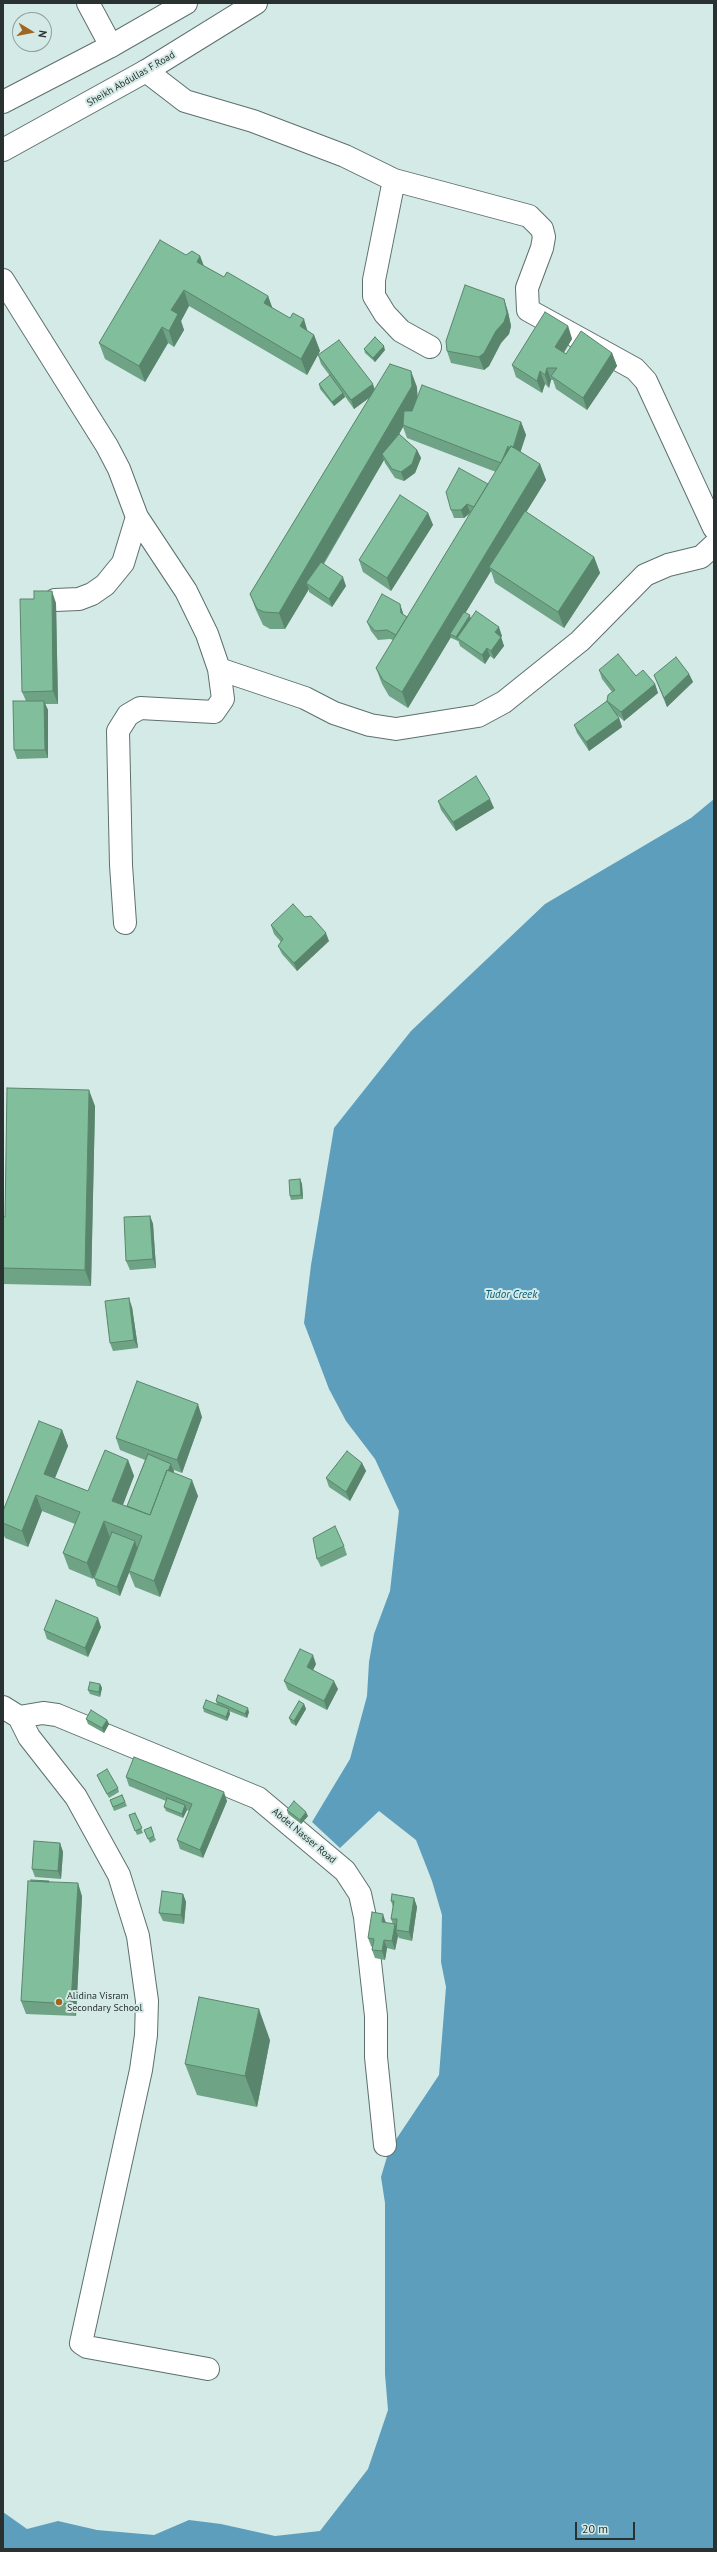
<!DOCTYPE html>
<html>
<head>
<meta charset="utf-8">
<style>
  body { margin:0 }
  #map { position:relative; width:717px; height:2552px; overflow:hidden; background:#d4eae6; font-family:"PT Sans",sans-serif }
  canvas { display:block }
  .frame { position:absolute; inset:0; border:4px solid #293230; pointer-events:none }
  .north { position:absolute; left:12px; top:12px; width:40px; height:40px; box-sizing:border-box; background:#d4eae6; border:1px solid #90a09d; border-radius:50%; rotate:100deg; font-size:11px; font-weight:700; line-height:16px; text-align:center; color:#293230 }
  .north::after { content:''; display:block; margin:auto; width:14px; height:18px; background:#9f6623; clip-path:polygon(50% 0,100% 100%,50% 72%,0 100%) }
  .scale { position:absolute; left:575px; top:2522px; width:60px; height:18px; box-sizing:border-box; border:2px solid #293230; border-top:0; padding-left:5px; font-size:12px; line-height:14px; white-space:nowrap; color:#293230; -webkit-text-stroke:3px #d4eae6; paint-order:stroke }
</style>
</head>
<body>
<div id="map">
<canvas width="717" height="2552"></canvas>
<div class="frame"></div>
<div class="north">N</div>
<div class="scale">20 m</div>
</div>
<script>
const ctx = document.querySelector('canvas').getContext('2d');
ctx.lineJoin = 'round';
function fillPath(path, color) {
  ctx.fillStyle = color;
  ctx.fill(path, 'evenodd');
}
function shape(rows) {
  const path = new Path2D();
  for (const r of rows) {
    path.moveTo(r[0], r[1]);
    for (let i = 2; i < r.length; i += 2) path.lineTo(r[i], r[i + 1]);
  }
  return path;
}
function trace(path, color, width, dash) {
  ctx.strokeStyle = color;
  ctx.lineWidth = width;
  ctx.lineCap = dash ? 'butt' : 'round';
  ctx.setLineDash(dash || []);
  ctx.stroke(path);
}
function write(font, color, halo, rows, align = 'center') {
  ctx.font = font + ' "PT Sans",sans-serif';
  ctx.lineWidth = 4;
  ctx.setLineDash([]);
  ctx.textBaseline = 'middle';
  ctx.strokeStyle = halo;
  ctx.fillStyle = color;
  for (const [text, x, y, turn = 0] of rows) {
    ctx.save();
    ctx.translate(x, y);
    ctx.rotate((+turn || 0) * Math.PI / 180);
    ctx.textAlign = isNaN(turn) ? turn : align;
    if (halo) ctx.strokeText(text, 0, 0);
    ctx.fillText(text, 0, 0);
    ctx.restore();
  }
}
fillPath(shape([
  [714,799,714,2549,3,2549,3,2512,27,2529,58,2521,97,2530,154,2535,189,2520,221,2524,275,2536,320,2531,368,2469,388,2410,385,2374,385,2203,381,2177,389,2150,439,2075,446,1987,441,1962,442,1915,432,1881,416,1840,379,1811,340,1848,312,1822,350,1759,367,1696,369,1662,374,1634,390,1591,399,1511,375,1459,346,1421,329,1389,304,1323,311,1265,334,1128,411,1031,545,904,691,818]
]), '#5c9ebc');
const street = shape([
  [88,3,111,46],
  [146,71,185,101,253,121,345,156,394,180,529,216,542,229,544,237,542,248,527,288,528,310,635,369,646,381,714,528],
  [394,180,374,280,374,296,385,314,401,331,430,347],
  [3,280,107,446,119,469,137,517,186,591,207,634,219,669,223,699,214,712,140,708,128,715,118,731,121,865,125,923],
  [55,600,79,599,92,594,105,585,123,563,137,517],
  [219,669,305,698,334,713,370,725,396,729,478,716,504,702,580,641,645,575,668,565,701,557,714,545],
  [3,1707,19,1717,43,1713,57,1715,258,1798,345,1871,360,1894,365,1917,376,2016,376,2057,385,2145],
  [19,1717,29,1737,76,1797,119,1875,138,1936,147,2001,146,2035,141,2070,81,2343,87,2347,208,2369]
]);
const secondary = shape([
  [3,102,111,46,186,3],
  [3,150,146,71,256,3]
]);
trace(street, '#5d706d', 24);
trace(secondary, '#5d706d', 24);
trace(street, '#fff', 22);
trace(secondary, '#fff', 22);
fillPath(shape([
  [186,255,200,256,204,266,224,277,268,296,272,308,314,335,320,351,307,375,189,306,181,321,184,330,174,347,168,343,145,382,105,359,99,343],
  [504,299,508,312,511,326,509,334,501,343,489,366,484,370,451,363,447,351],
  [568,326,572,339,564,353,566,354,612,353,617,366,587,410,556,389,553,380,551,380,549,388,545,384,542,393,516,377,512,365],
  [364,349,385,350,375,362,365,353],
  [318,355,375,389,417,387,417,397,521,422,526,435,520,452,540,464,546,480,526,512,594,557,600,573,564,628,495,583,491,571,465,613,471,619,502,636,501,637,504,646,494,659,490,656,485,664,460,646,458,640,458,641,451,638,451,637,408,708,389,696,382,684,376,668,393,640,390,639,378,640,371,631,367,622,400,604,403,614,407,617,471,513,464,518,454,518,451,510,488,484,496,472,407,438,403,427,399,434,417,450,421,458,415,473,404,481,395,478,385,463,384,460,324,564,346,586,332,607,309,592,309,589,285,629,270,629,263,625,256,610,250,594,370,397,354,409,344,395,345,397,334,406,320,389,319,384,330,376,321,364],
  [428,513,433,525,391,591,363,572,359,560],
  [56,603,58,704,45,704,48,710,48,758,17,759,14,750,26,701,22,692],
  [599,670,636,676,655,684,658,693,624,721,616,714,619,718,622,727,589,751,577,733,574,725,607,701,612,692,602,679],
  [689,674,693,682,667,707,654,675],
  [438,801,494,808,456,831,441,810],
  [271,925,329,941,297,971,282,954,278,946,281,942,274,934],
  [95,1106,91,1286,3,1284,3,1217,5,1217],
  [300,1179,302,1184,303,1199,291,1200,290,1196],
  [150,1216,153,1224,156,1268,130,1270,126,1261],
  [132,1307,138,1348,113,1351,110,1343],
  [202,1417,182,1473,174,1470,174,1473,198,1496,160,1597,135,1587,129,1572,120,1596,97,1586,94,1578,110,1538,93,1579,69,1569,63,1553,75,1524,42,1511,28,1547,5,1538,3,1533,3,1511,62,1430,68,1446,55,1478,88,1491,128,1460,134,1476,123,1505,127,1506,145,1460,120,1450,116,1438],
  [362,1463,366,1471,350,1501,329,1487,326,1478],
  [344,1546,347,1555,321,1567,317,1559],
  [101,1627,88,1657,47,1639,44,1630],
  [316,1664,313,1670,338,1689,327,1710,288,1690,284,1681],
  [100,1684,102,1688,100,1697,90,1694,88,1690],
  [216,1701,249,1712,247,1718,229,1711,230,1714,227,1721,204,1712,203,1708,217,1705],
  [304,1704,306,1709,296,1726,291,1723,289,1718],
  [86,1719,107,1720,109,1724,104,1733,88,1724],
  [97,1775,118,1788,119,1792,109,1798,99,1780],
  [126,1777,227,1801,203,1858,180,1849,177,1840,189,1811,187,1810,183,1818,166,1811,164,1807,166,1801,129,1786],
  [122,1795,127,1806,114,1811,110,1800],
  [287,1810,308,1816,301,1824,288,1814],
  [135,1813,143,1833,137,1835,129,1815],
  [144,1830,154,1836,156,1840,150,1843],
  [60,1843,63,1852,61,1879,35,1877,32,1869],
  [49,1881,49,1882,82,1896,76,2016,26,2014,21,2001],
  [183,1894,186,1902,184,1924,163,1921,159,1913],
  [414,1898,417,1907,412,1941,399,1938,398,1936,395,1950,387,1948,385,1960,375,1958,372,1950,372,1947,371,1946,368,1938,386,1923,393,1924,391,1919,393,1907,391,1901],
  [270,2040,257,2107,197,2095,185,2064]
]), '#6ea386');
fillPath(shape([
  [200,256,206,272,197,262],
  [184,290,189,306,181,321,184,330,174,347,169,331,171,310],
  [268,296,274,312,264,303],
  [504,299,508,312,511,326,509,334,501,343,489,366,484,370,479,357],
  [304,319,309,336,300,326],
  [568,326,572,339,559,359,555,347],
  [162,327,168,343,145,382,139,366],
  [314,335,320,351,307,375,301,359],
  [384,346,385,350,375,362,373,358],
  [612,353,617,366,587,410,583,398],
  [547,368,551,380,549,388,545,375],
  [411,371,417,387,418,402,403,425,403,427,385,459,382,454,384,460,310,586,306,583,309,589,285,629,279,613],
  [540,371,545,384,542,393,537,381],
  [373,384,376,393,354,409,351,400],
  [343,393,345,397,334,406,332,402],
  [521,422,526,435,517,463,512,450],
  [508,446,512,459,501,463],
  [417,450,421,458,415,473,404,481,401,472],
  [540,464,546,480,498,558,489,567,491,571,452,635,450,634,451,637,408,708,402,692],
  [467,504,470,512,464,518,461,510],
  [428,513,433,525,391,591,387,578],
  [594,557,600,573,564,628,558,612],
  [343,577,346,586,332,607,329,599],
  [52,591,56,603,58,704,53,691],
  [400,604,403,613,404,622,401,613],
  [470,615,471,620,457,638,458,640,458,641,456,637],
  [499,627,502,636,498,641,495,632],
  [501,637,504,646,494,659,491,651],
  [487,648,490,656,485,664,482,655],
  [689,674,693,682,667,707,664,698],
  [655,684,658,693,624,721,621,712],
  [44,701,48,710,48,758,45,750],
  [619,718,622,727,589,751,586,742],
  [490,799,494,808,456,831,453,822],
  [326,933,329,941,297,971,294,963],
  [89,1090,95,1106,91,1286,85,1270],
  [300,1179,302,1184,303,1199,301,1195],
  [150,1216,153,1224,156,1268,153,1259],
  [129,1298,132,1307,138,1348,134,1340],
  [198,1404,202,1417,182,1473,177,1460],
  [62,1430,68,1446,50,1490,44,1474],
  [128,1460,134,1476,118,1517,112,1501],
  [362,1463,366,1471,350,1501,346,1492],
  [171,1464,174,1472,152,1529,148,1520],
  [192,1480,198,1496,160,1597,154,1581],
  [36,1495,42,1511,28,1547,22,1531],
  [104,1521,110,1538,93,1579,87,1563],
  [135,1541,138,1550,120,1596,117,1587],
  [98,1618,101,1627,88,1657,85,1648],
  [313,1655,316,1664,310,1676,307,1667],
  [334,1681,338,1689,327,1710,324,1701],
  [100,1684,102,1688,100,1697,99,1692],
  [304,1704,306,1709,296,1726,294,1721],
  [248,1708,249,1712,247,1718,245,1714],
  [229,1709,230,1714,227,1721,226,1717],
  [107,1720,109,1724,104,1733,102,1728],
  [224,1792,227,1801,203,1858,200,1850],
  [185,1805,187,1810,183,1818,182,1814],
  [306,1812,308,1816,301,1824,300,1820],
  [60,1843,63,1852,61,1879,58,1871],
  [78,1883,82,1896,76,2016,71,2004],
  [183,1894,186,1902,184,1924,181,1915],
  [414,1898,417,1907,412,1941,409,1932],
  [383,1914,386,1923,382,1922],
  [395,1924,397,1930,396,1930,398,1936,395,1950,392,1941],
  [384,1940,387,1948,385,1960,382,1951],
  [259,2009,270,2040,257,2107,245,2076]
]), '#5a856d');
const building = shape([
  [160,240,186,255,192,251,200,256,197,262,224,277,227,272,268,296,264,303,290,318,293,313,304,319,300,326,314,335,301,359,184,290,171,310,178,314,169,331,162,327,139,366,99,343,160,240],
  [465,285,504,299,507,313,504,322,496,331,484,353,479,357,447,351,446,341,465,285],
  [545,312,568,326,555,347,566,354,581,331,612,353,583,398,551,376,557,368,547,368,545,375,540,371,537,381,512,365,545,312],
  [375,337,384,346,373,358,364,349,375,337],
  [339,340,373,384,351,400,318,355,339,340],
  [390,364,411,371,412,386,279,613,264,612,257,609,250,594,390,364],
  [330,375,343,393,332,402,319,384,330,375],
  [422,385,521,422,513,448,511,446,510,448,508,446,501,463,403,425,404,411,412,411,422,385],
  [399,434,417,450,412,464,401,472,392,469,382,454,399,434],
  [511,446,540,464,402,692,383,680,376,668,511,446],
  [459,468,488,484,474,507,467,504,461,510,451,510,446,492,459,468],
  [400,495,428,513,387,578,359,560,400,495],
  [525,511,594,557,558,612,489,567,525,511],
  [321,562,343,577,329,599,306,583,321,562],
  [34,591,52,591,53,691,22,692,20,599,34,599,34,591],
  [382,594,400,604,401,613,407,617,396,635,387,630,375,631,367,622,382,594],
  [476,611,499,627,495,632,501,637,491,651,487,648,482,655,457,638,476,611],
  [464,612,470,615,456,637,450,634,464,612],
  [618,654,636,676,643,670,655,684,621,712,607,701,619,718,586,742,574,725,607,701,608,695,615,690,599,670,618,654],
  [676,657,689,674,664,698,654,675,676,657],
  [13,701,44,701,45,750,14,750,13,701],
  [476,776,490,799,453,822,438,801,476,776],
  [293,904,305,917,311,916,326,933,294,963,278,946,283,939,271,925,293,904],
  [7,1088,89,1090,85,1270,3,1268,3,1217,5,1217,7,1088],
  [300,1179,301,1195,290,1196,289,1180,300,1179],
  [150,1216,153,1259,126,1261,124,1217,150,1216],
  [129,1298,134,1340,110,1343,105,1301,129,1298],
  [137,1381,198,1404,177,1460,116,1438,137,1381],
  [39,1421,62,1430,44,1474,88,1491,105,1450,128,1460,112,1501,150,1515,167,1470,192,1480,154,1581,129,1571,142,1536,104,1521,87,1563,63,1553,80,1512,36,1495,22,1531,3,1523,3,1511,39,1421],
  [347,1451,362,1463,346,1492,326,1478,347,1451],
  [148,1454,171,1464,168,1471,167,1470,150,1515,127,1506,148,1454],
  [335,1526,344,1546,317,1559,313,1538,335,1526],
  [112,1532,135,1541,117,1587,94,1578,112,1532],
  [56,1600,98,1618,85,1648,44,1630,56,1600],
  [300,1649,313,1655,307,1667,334,1681,324,1701,284,1681,300,1649],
  [90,1682,100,1684,99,1692,88,1690,90,1682],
  [218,1695,248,1708,245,1714,216,1701,218,1695],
  [206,1700,229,1709,226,1717,203,1708,206,1700],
  [299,1701,304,1704,294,1721,289,1718,299,1701],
  [91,1710,107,1720,102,1728,86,1719,91,1710],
  [134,1757,224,1792,200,1850,177,1840,192,1804,126,1777,134,1757],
  [107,1769,118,1788,107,1794,97,1775,107,1769],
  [122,1795,125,1802,113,1807,110,1800,122,1795],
  [167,1798,185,1805,182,1814,164,1807,167,1798],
  [294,1801,306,1812,300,1820,287,1810,294,1801],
  [135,1813,142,1828,135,1831,129,1815,135,1813],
  [151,1827,154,1836,148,1839,144,1830,151,1827],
  [34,1841,60,1843,58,1871,32,1869,34,1841],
  [31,1880,49,1881,49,1882,31,1881,31,1880],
  [28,1881,78,1883,71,2004,21,2001,28,1881],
  [162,1891,183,1894,181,1915,159,1913,162,1891],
  [392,1894,414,1898,409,1932,396,1930,397,1919,391,1919,394,1901,391,1901,392,1894],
  [372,1912,383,1914,382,1922,395,1924,392,1941,384,1940,382,1951,372,1950,374,1939,368,1938,372,1912],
  [199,1997,259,2009,245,2076,185,2064,199,1997]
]);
fillPath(building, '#80be9c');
trace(building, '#5a856d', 1);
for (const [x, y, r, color] of [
  [59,2002,4,"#9f6623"]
]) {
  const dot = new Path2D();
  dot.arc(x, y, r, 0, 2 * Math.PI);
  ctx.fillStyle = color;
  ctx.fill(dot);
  trace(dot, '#d4eae6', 1.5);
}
write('10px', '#293230', '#d4eae6', [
  ["Sheikh Abdullas F.Road",131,79,-30],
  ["Abdel Nasser Road",304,1836,40]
]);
write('10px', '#293230', '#d4eae6', [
  ["Alidina Visram",67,1996],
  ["Secondary School",67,2008]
], 'left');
write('italic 11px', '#005b7a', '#d4eae6', [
  ["Tudor Creek",511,1295]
]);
</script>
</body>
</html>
